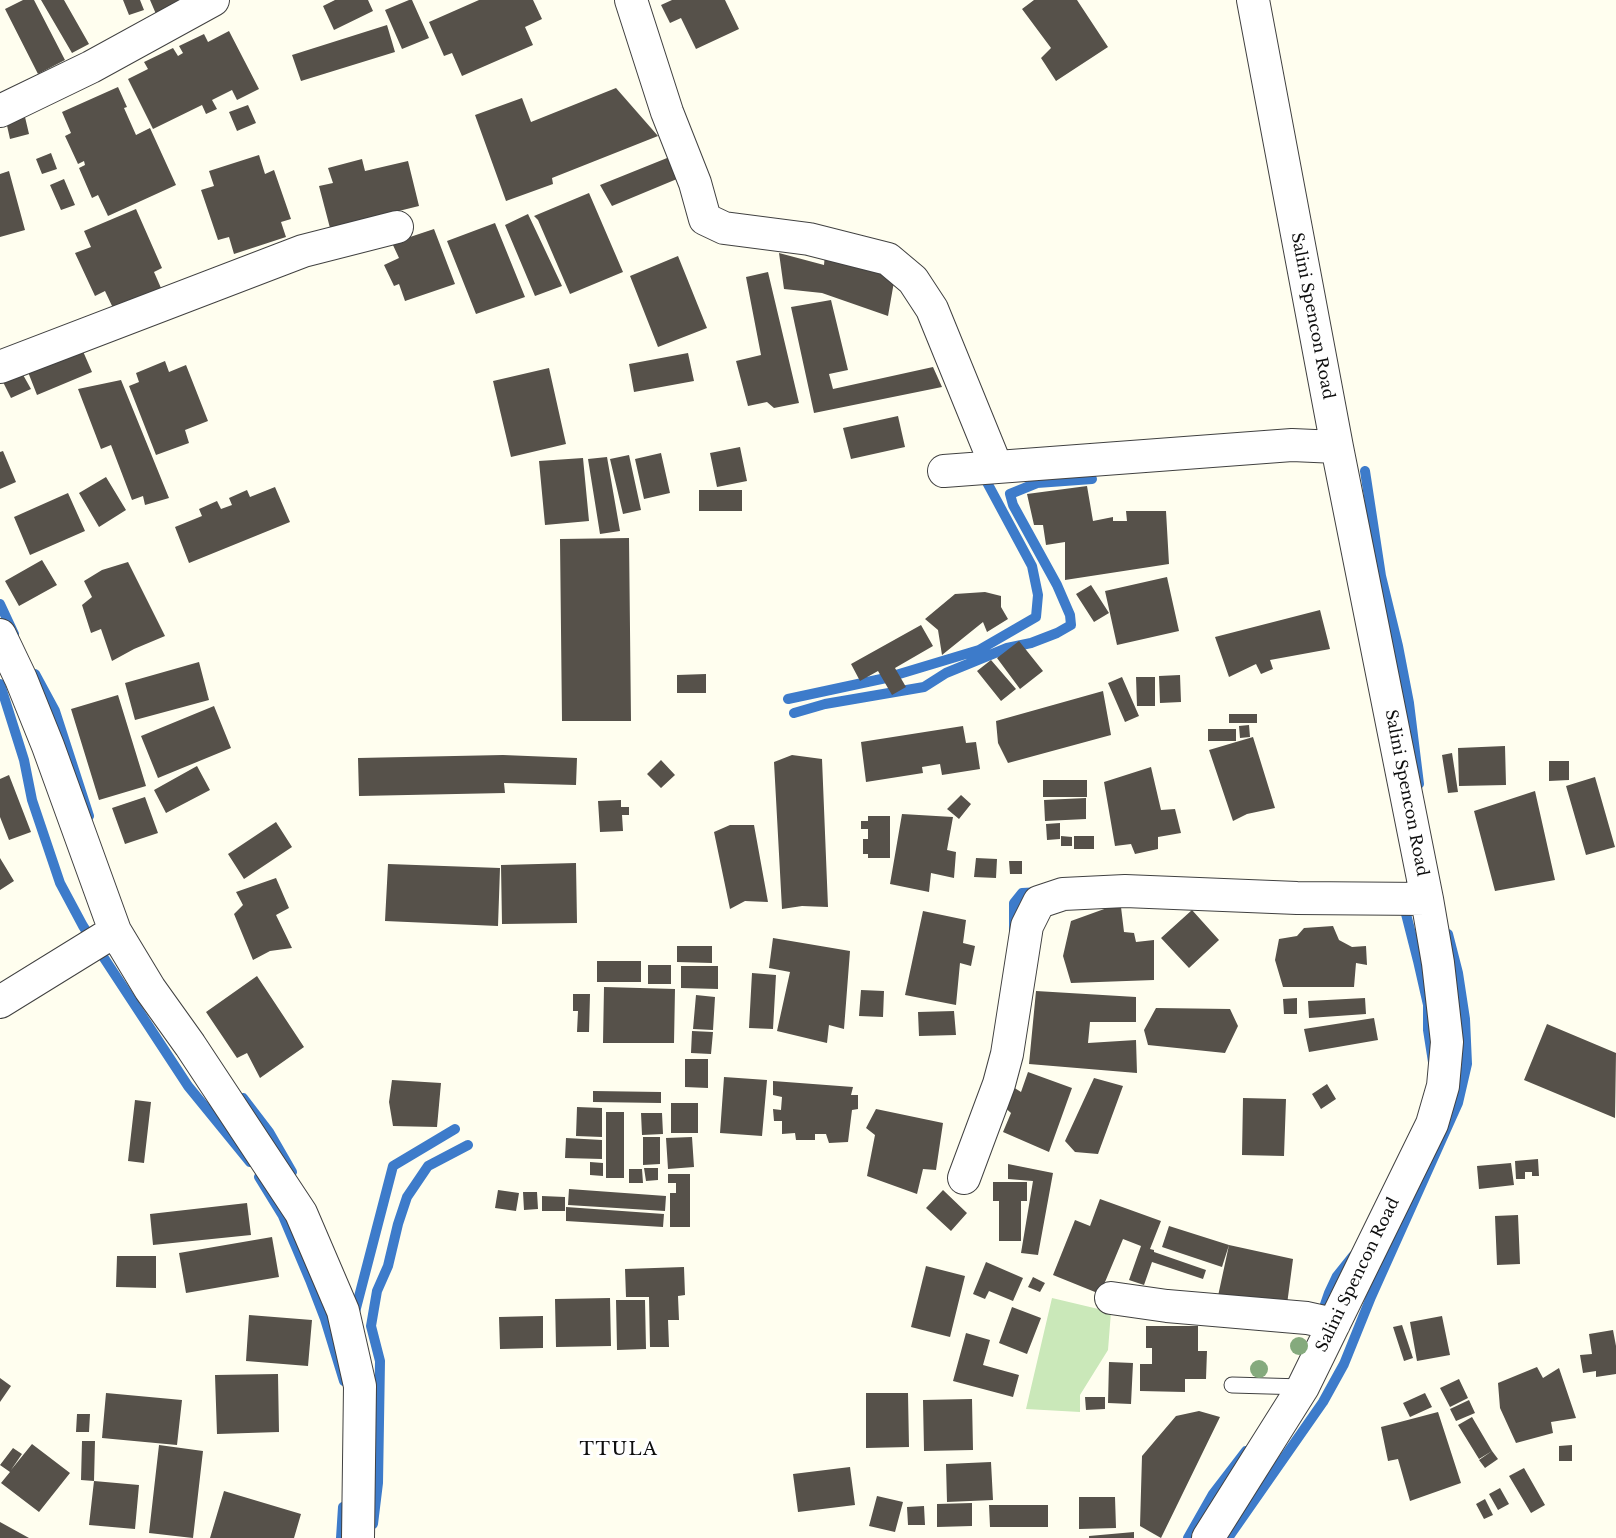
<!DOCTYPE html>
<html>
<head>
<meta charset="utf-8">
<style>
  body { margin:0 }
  canvas { display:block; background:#fffeef }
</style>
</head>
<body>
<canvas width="1616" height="1538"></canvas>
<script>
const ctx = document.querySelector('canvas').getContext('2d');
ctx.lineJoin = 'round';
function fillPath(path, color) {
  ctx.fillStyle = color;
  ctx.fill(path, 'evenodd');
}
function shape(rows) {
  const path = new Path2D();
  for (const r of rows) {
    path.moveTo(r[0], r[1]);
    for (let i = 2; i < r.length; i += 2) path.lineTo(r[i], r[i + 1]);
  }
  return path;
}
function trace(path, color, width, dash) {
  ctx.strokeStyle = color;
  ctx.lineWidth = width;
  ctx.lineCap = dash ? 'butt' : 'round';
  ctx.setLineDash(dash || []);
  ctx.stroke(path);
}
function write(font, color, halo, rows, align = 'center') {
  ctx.font = font + ' "Libre Baskerville",serif';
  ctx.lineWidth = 6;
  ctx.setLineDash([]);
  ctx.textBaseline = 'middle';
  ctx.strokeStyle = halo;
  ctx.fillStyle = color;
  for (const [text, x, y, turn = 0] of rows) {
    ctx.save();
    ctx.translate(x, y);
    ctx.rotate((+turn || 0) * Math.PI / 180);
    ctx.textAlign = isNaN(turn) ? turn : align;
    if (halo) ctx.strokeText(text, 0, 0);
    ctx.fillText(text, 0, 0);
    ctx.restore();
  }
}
fillPath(shape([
  [1052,1298,1111,1312,1108,1350,1080,1395,1080,1412,1026,1409]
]), '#cae8b9');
trace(shape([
  [1365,471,1381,576,1398,646,1409,703,1419,784],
  [0,604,14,634],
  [35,674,55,711,89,816],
  [0,684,24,760,32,800,60,883,83,926,188,1086,250,1162],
  [788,699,886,678,979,650,1036,617,1038,595,1032,566,983,475],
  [794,713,825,704,924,687,946,673,1007,648,1031,643,1057,633,1071,625,1070,615,1057,585,1013,505,1010,494,1037,483,1092,479],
  [1396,907,1405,910,1418,961,1428,1005,1428,1030,1433,1062],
  [1014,931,1014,903,1022,893,1041,892],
  [243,1098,269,1132,292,1172],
  [259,1177,283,1216,310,1280,325,1319,344,1381],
  [355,1312,393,1166,455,1129],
  [1320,1319,1329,1293,1337,1276,1353,1256],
  [373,1524,378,1483,380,1361,371,1326,377,1291,388,1266,398,1224,407,1197,428,1166,468,1145],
  [341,1538,343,1507],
  [1188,1538,1213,1494,1246,1451],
  [1228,1538,1323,1402,1344,1364,1371,1297,1458,1103,1467,1064,1465,1019,1458,973,1448,934]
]), '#3d7bca', 10);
fillPath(shape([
  [23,0,34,0,65,60,38,74,5,9],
  [41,0,64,0,89,44,72,53],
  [123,0,140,0,144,10,129,15],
  [150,0,190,0,156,14],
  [335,0,368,0,373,11,334,30,323,6],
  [409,0,412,0,429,38,402,49,385,10],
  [479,0,533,0,542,19,525,27,533,45,462,76,452,53,444,56,429,22],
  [672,0,725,0,739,29,696,49,681,18,670,23,661,5],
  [1034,0,1077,0,1108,47,1056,81,1041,58,1051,48,1022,9],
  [387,25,395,52,301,81,292,55],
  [229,31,259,89,237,100,232,90,212,100,217,109,206,114,202,105,153,129,128,79,148,69,144,62,173,48,178,56,183,53,179,46,204,34,208,42],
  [118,87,127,107,124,108,136,135,150,128,176,185,108,216,98,195,92,198,79,168,85,165,84,161,78,164,65,136,71,133,62,112],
  [616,88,658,136,552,178,553,184,506,201,475,115,522,98,531,122],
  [248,105,256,123,237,131,229,112],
  [25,117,29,134,10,139,6,121],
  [51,153,57,169,42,174,36,159],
  [677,154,689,174,612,206,600,185],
  [259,155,265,174,274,170,291,219,281,222,286,237,234,254,229,237,218,240,201,190,214,186,209,171],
  [362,159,365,171,408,161,419,206,330,228,319,186,333,183,328,168],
  [9,171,25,230,0,237,0,174],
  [64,179,75,205,61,210,50,185],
  [589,193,623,272,570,294,538,220,534,216],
  [136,209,162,268,154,272,161,288,113,308,105,291,95,296,75,253,91,247,84,231],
  [528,214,562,286,535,296,505,225],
  [495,223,525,297,476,314,447,241],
  [434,229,455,284,405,301,399,284,394,286,384,265,399,258,392,243],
  [779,253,824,265,825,254,895,276,888,316,822,293,784,289],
  [678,256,707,328,658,347,630,276],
  [768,272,799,403,774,408,767,402,748,406,736,361,761,355,746,277],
  [831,300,848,370,829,374,833,389,933,367,942,387,814,413,791,307],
  [82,349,92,372,37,395,28,372],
  [688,353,694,381,634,392,629,364],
  [165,361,169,372,186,365,208,421,185,430,189,443,156,455,129,386,139,382,136,373],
  [549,368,566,444,511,457,493,381],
  [22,373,31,389,11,398,3,382],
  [121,380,169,498,145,505,143,496,132,500,111,445,101,449,78,389],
  [898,416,905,447,851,459,843,428],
  [740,447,747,481,717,487,710,453],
  [3,451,16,482,0,489,0,452],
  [661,453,670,493,644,499,635,459],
  [629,455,641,510,623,514,610,459],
  [607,457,620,531,600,534,588,459],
  [583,458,589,521,545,525,539,461],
  [106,477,126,510,99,527,79,493],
  [1087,486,1093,521,1113,517,1113,521,1127,521,1126,511,1166,511,1169,564,1065,580,1065,542,1046,545,1043,525,1034,525,1027,494],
  [275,487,290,522,189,563,175,527,202,516,199,509,217,501,221,509,232,505,229,498,247,490,250,497],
  [699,490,742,490,742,511,699,511],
  [68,493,85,531,30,555,14,517],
  [629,538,631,721,562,721,560,539],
  [42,560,57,585,19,606,5,581],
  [128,562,165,636,134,649,112,661,101,629,91,633,82,605,92,597,84,581,102,570],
  [1167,577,1179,631,1117,645,1105,591],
  [1091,585,1109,613,1094,622,1076,594],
  [985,592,1001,596,1001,607,1008,619,987,632,983,622,942,655,938,630,925,619,955,594],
  [1320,610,1330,649,1270,660,1273,669,1261,674,1256,664,1229,677,1215,637],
  [921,625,933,646,895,668,906,687,892,695,878,671,860,681,851,664],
  [1019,641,1043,671,1020,689,997,658],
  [991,660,1016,689,1001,701,977,671],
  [199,662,209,700,135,720,125,683],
  [706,674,706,693,677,693,677,675],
  [1180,675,1181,702,1160,703,1159,676],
  [1122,677,1139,716,1125,722,1108,683],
  [1136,677,1155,677,1155,706,1137,706],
  [1103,691,1111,735,1008,763,998,743,996,721],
  [118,695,146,786,99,800,71,709],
  [214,706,231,748,158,778,141,736],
  [1229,714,1257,714,1257,723,1229,723],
  [1249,725,1250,737,1240,738,1239,726],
  [963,726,966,743,976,742,980,769,942,775,940,764,922,767,923,773,866,782,861,742],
  [1208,729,1236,729,1236,741,1208,741],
  [1253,737,1275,808,1247,814,1233,821,1209,750],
  [1505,746,1506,785,1459,786,1458,748],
  [1452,753,1458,792,1448,793,1442,755],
  [503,755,577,758,576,785,504,783,505,793,359,796,358,758],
  [792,755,822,759,828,907,802,906,782,909,774,762],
  [661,760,675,775,661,788,647,774],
  [1549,761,1569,761,1569,780,1549,781],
  [197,766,210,790,166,813,154,790],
  [1151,767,1161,810,1175,809,1181,833,1158,837,1158,849,1135,854,1131,844,1115,846,1104,782],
  [9,775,31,832,9,840,0,817,0,779],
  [1595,777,1615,847,1586,855,1566,786],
  [1043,780,1087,780,1087,797,1043,797],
  [1535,791,1555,880,1495,891,1474,811],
  [961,795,971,804,959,819,947,809],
  [145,797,158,833,125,844,112,808],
  [1086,798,1086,819,1045,821,1044,800],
  [621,800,621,807,629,807,629,815,622,815,623,831,600,832,598,801],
  [902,814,953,817,947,850,956,852,954,878,931,873,929,892,890,884],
  [868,816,890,816,890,858,868,858,868,854,863,854,863,839,868,839,868,829,861,829,861,821,868,821],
  [276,822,292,847,244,879,228,854],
  [1060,823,1060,839,1047,840,1046,824],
  [730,825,754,825,768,902,745,901,730,909,714,832],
  [1061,836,1072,837,1072,846,1061,846],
  [1074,836,1094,836,1094,849,1074,849],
  [0,858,14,881,0,890],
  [976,858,997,859,996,878,974,877],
  [1009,861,1022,861,1022,874,1010,874],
  [576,863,577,923,502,924,501,865],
  [388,864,500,868,498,926,385,921],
  [276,878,289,908,276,915,292,948,270,951,253,960,234,914,243,905,236,892],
  [1121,907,1124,932,1134,933,1136,942,1154,940,1154,980,1071,983,1063,956,1071,921,1107,908],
  [1192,910,1219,940,1189,968,1161,938],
  [923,911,966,920,963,943,975,946,971,966,960,963,956,1005,905,995],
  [1333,926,1339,940,1352,947,1366,946,1367,965,1356,963,1354,987,1283,987,1275,960,1279,939,1297,936,1304,928],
  [773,938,850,951,844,1029,829,1025,827,1043,777,1031,790,972,769,968],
  [677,946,712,946,712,963,677,962],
  [597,961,641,961,641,982,597,982],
  [648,965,671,965,671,984,648,984],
  [681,966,718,966,718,989,681,988],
  [752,973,776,975,773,1029,749,1028],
  [257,976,304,1047,260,1078,247,1053,237,1058,206,1012],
  [604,987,675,989,674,1043,603,1043],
  [861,990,884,991,883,1017,859,1016],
  [1036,991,1136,997,1136,1022,1090,1022,1088,1043,1136,1040,1137,1073,1029,1064],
  [573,994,590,994,589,1032,577,1032,578,1011,573,1011],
  [696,995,715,997,713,1030,693,1029],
  [1297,998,1297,1014,1284,1014,1283,999],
  [1365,998,1366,1014,1309,1018,1308,1001],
  [1156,1008,1230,1009,1238,1026,1225,1053,1148,1045,1144,1030],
  [954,1011,956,1035,919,1036,918,1012],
  [1374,1018,1378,1040,1309,1052,1304,1029],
  [1547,1024,1616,1053,1615,1118,1524,1080],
  [692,1031,713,1032,711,1054,691,1053],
  [685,1059,708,1059,708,1088,685,1087],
  [1028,1072,1072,1088,1049,1152,1003,1132,1011,1113,1002,1105,1013,1087,1021,1092],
  [724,1077,767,1080,762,1136,720,1133],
  [1094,1078,1123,1086,1098,1154,1075,1152,1065,1141],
  [392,1080,441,1083,437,1127,393,1126,389,1102],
  [773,1081,853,1087,851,1095,858,1095,858,1109,852,1110,848,1142,829,1143,826,1134,815,1134,815,1140,796,1140,795,1133,782,1134,782,1121,774,1121,773,1109,781,1110,782,1097,773,1095],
  [1327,1084,1336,1099,1321,1109,1312,1094],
  [593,1091,661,1092,661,1103,593,1102],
  [1243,1098,1286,1099,1284,1156,1242,1155],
  [135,1100,151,1102,144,1163,128,1161],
  [671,1103,698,1103,698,1133,671,1133],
  [577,1107,602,1108,602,1137,576,1136],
  [876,1109,943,1123,936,1170,923,1169,917,1194,867,1176,875,1135,866,1128],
  [606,1112,624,1112,624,1178,606,1178],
  [641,1113,662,1113,663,1134,642,1135],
  [643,1137,660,1137,660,1164,643,1165],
  [692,1137,694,1167,668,1169,666,1138],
  [566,1138,602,1140,602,1159,565,1158],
  [1538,1159,1539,1176,1532,1176,1532,1172,1525,1172,1525,1179,1516,1179,1515,1161],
  [590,1162,603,1163,603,1176,590,1175],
  [1511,1163,1514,1185,1479,1189,1477,1166],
  [1008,1164,1053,1173,1038,1255,1021,1253,1033,1181,1008,1179],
  [644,1168,658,1168,658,1180,646,1181],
  [629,1169,642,1169,643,1183,629,1183],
  [668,1174,690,1174,690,1227,670,1227,670,1193,676,1193,676,1183,668,1183],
  [993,1182,1027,1182,1027,1201,1021,1201,1021,1241,999,1241,999,1201,993,1201],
  [569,1189,666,1196,665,1211,568,1205],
  [498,1190,519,1193,516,1211,495,1208],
  [943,1190,967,1213,951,1231,926,1208],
  [523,1192,537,1192,538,1209,524,1210],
  [542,1196,565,1197,565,1211,542,1211],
  [1100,1199,1161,1221,1150,1249,1154,1250,1154,1252,1206,1270,1203,1279,1152,1262,1144,1285,1129,1280,1141,1246,1123,1239,1100,1294,1053,1275,1075,1220,1090,1226],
  [247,1203,251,1235,153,1245,150,1214],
  [566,1207,664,1214,663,1227,566,1221],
  [1518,1215,1520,1264,1497,1265,1495,1216],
  [1169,1226,1229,1245,1293,1259,1286,1312,1218,1296,1229,1245,1222,1267,1162,1247],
  [272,1237,279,1277,186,1293,179,1253],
  [117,1256,156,1256,156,1288,116,1287],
  [986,1262,1023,1278,1013,1301,989,1291,985,1299,973,1294],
  [926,1266,965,1276,950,1337,911,1327],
  [684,1267,685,1295,678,1296,679,1320,668,1320,669,1347,650,1347,649,1297,626,1297,625,1269],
  [1033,1277,1045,1283,1040,1292,1028,1287],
  [610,1298,611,1346,556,1347,555,1299],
  [616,1300,645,1300,646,1349,617,1350],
  [1012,1307,1041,1318,1027,1354,999,1343],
  [249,1315,312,1320,308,1366,246,1361],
  [543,1316,543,1348,500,1349,499,1317],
  [1442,1316,1450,1355,1417,1361,1410,1322],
  [1402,1325,1413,1358,1404,1361,1393,1327],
  [1146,1326,1198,1326,1198,1351,1207,1351,1206,1379,1185,1379,1185,1392,1140,1391,1140,1364,1152,1364,1152,1348,1146,1348],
  [1613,1330,1616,1346,1616,1374,1596,1377,1596,1371,1583,1373,1580,1355,1592,1354,1589,1334],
  [966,1333,990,1340,983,1365,1019,1375,1013,1397,953,1381],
  [1109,1362,1133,1363,1131,1404,1108,1403],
  [1537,1367,1543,1378,1559,1368,1576,1418,1551,1422,1553,1433,1516,1443,1500,1408,1498,1383],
  [278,1374,279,1432,217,1434,215,1375],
  [0,1378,11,1386,0,1402],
  [1459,1379,1468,1398,1450,1407,1440,1388],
  [106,1393,182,1400,177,1445,102,1438],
  [866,1393,908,1393,909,1447,866,1448],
  [1425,1393,1432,1407,1410,1417,1403,1403],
  [1085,1397,1105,1397,1105,1409,1086,1410],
  [972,1399,973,1450,924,1451,923,1400],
  [1469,1400,1475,1413,1456,1421,1450,1409],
  [1199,1411,1220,1417,1161,1538,1140,1526,1142,1456,1176,1416],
  [1438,1412,1461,1483,1410,1501,1398,1459,1388,1461,1381,1427],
  [77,1414,90,1414,89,1432,76,1432],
  [1472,1417,1492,1451,1479,1459,1458,1425],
  [82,1441,95,1441,94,1481,81,1480],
  [32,1444,70,1473,39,1512,1,1483,10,1472,0,1465,13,1448,22,1454,11,1470],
  [159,1445,203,1451,193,1538,149,1533],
  [1572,1445,1572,1461,1559,1461,1559,1446],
  [1492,1451,1498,1459,1485,1468,1479,1460],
  [991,1462,993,1500,947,1502,946,1464],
  [850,1467,855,1505,798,1512,793,1474],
  [1524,1468,1545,1505,1531,1513,1509,1476],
  [94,1481,139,1485,135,1529,89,1525],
  [1500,1488,1509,1504,1498,1510,1489,1494],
  [224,1491,301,1514,294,1538,210,1538],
  [877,1496,903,1502,895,1532,869,1526],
  [1079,1497,1115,1497,1116,1528,1079,1529],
  [1485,1499,1493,1515,1484,1519,1476,1504],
  [972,1503,972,1526,937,1527,937,1504],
  [989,1505,1048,1505,1048,1527,990,1527],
  [924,1506,925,1525,908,1525,907,1507],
  [0,1522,29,1538,0,1538],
  [1134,1532,1134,1538,1089,1538,1089,1536]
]), '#56514a');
const service = shape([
  [1232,1385,1303,1387]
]);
const minor = shape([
  [631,0,667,112,695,183,705,219,724,228,809,239,888,259,913,280,932,309,996,466],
  [0,111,91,67,213,0],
  [0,367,303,251,397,227],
  [944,471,1292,445,1337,447],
  [0,635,21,679,48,746,115,931,150,989,190,1045,301,1213,343,1311,360,1386,358,1538],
  [0,1002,115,931],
  [964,1178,999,1084,1007,1054,1027,926,1039,902,1063,894,1125,891,1297,898,1427,899],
  [1111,1298,1167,1306,1307,1318,1334,1324],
  [1208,1538,1303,1387,1432,1124,1443,1086,1447,1042,1438,963,1427,899,1337,447,1253,0]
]);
trace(service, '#414141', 17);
trace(minor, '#414141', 34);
trace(service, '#fff', 15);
trace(minor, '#fff', 32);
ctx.fillStyle = '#85aa7d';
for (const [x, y] of [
  [1299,1346],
  [1259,1369]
]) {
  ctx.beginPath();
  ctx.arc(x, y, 9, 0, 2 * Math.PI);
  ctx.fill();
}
write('16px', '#0e0e0e', '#fff', [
  ["Salini Spencon Road",1312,316,79],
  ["Salini Spencon Road",1406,793,79],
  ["Salini Spencon Road",1358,1275,-64]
]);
ctx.letterSpacing = '1.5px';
write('18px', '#0e0e0e', '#fff', [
  ["TTULA",619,1450]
]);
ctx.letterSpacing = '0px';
</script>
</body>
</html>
